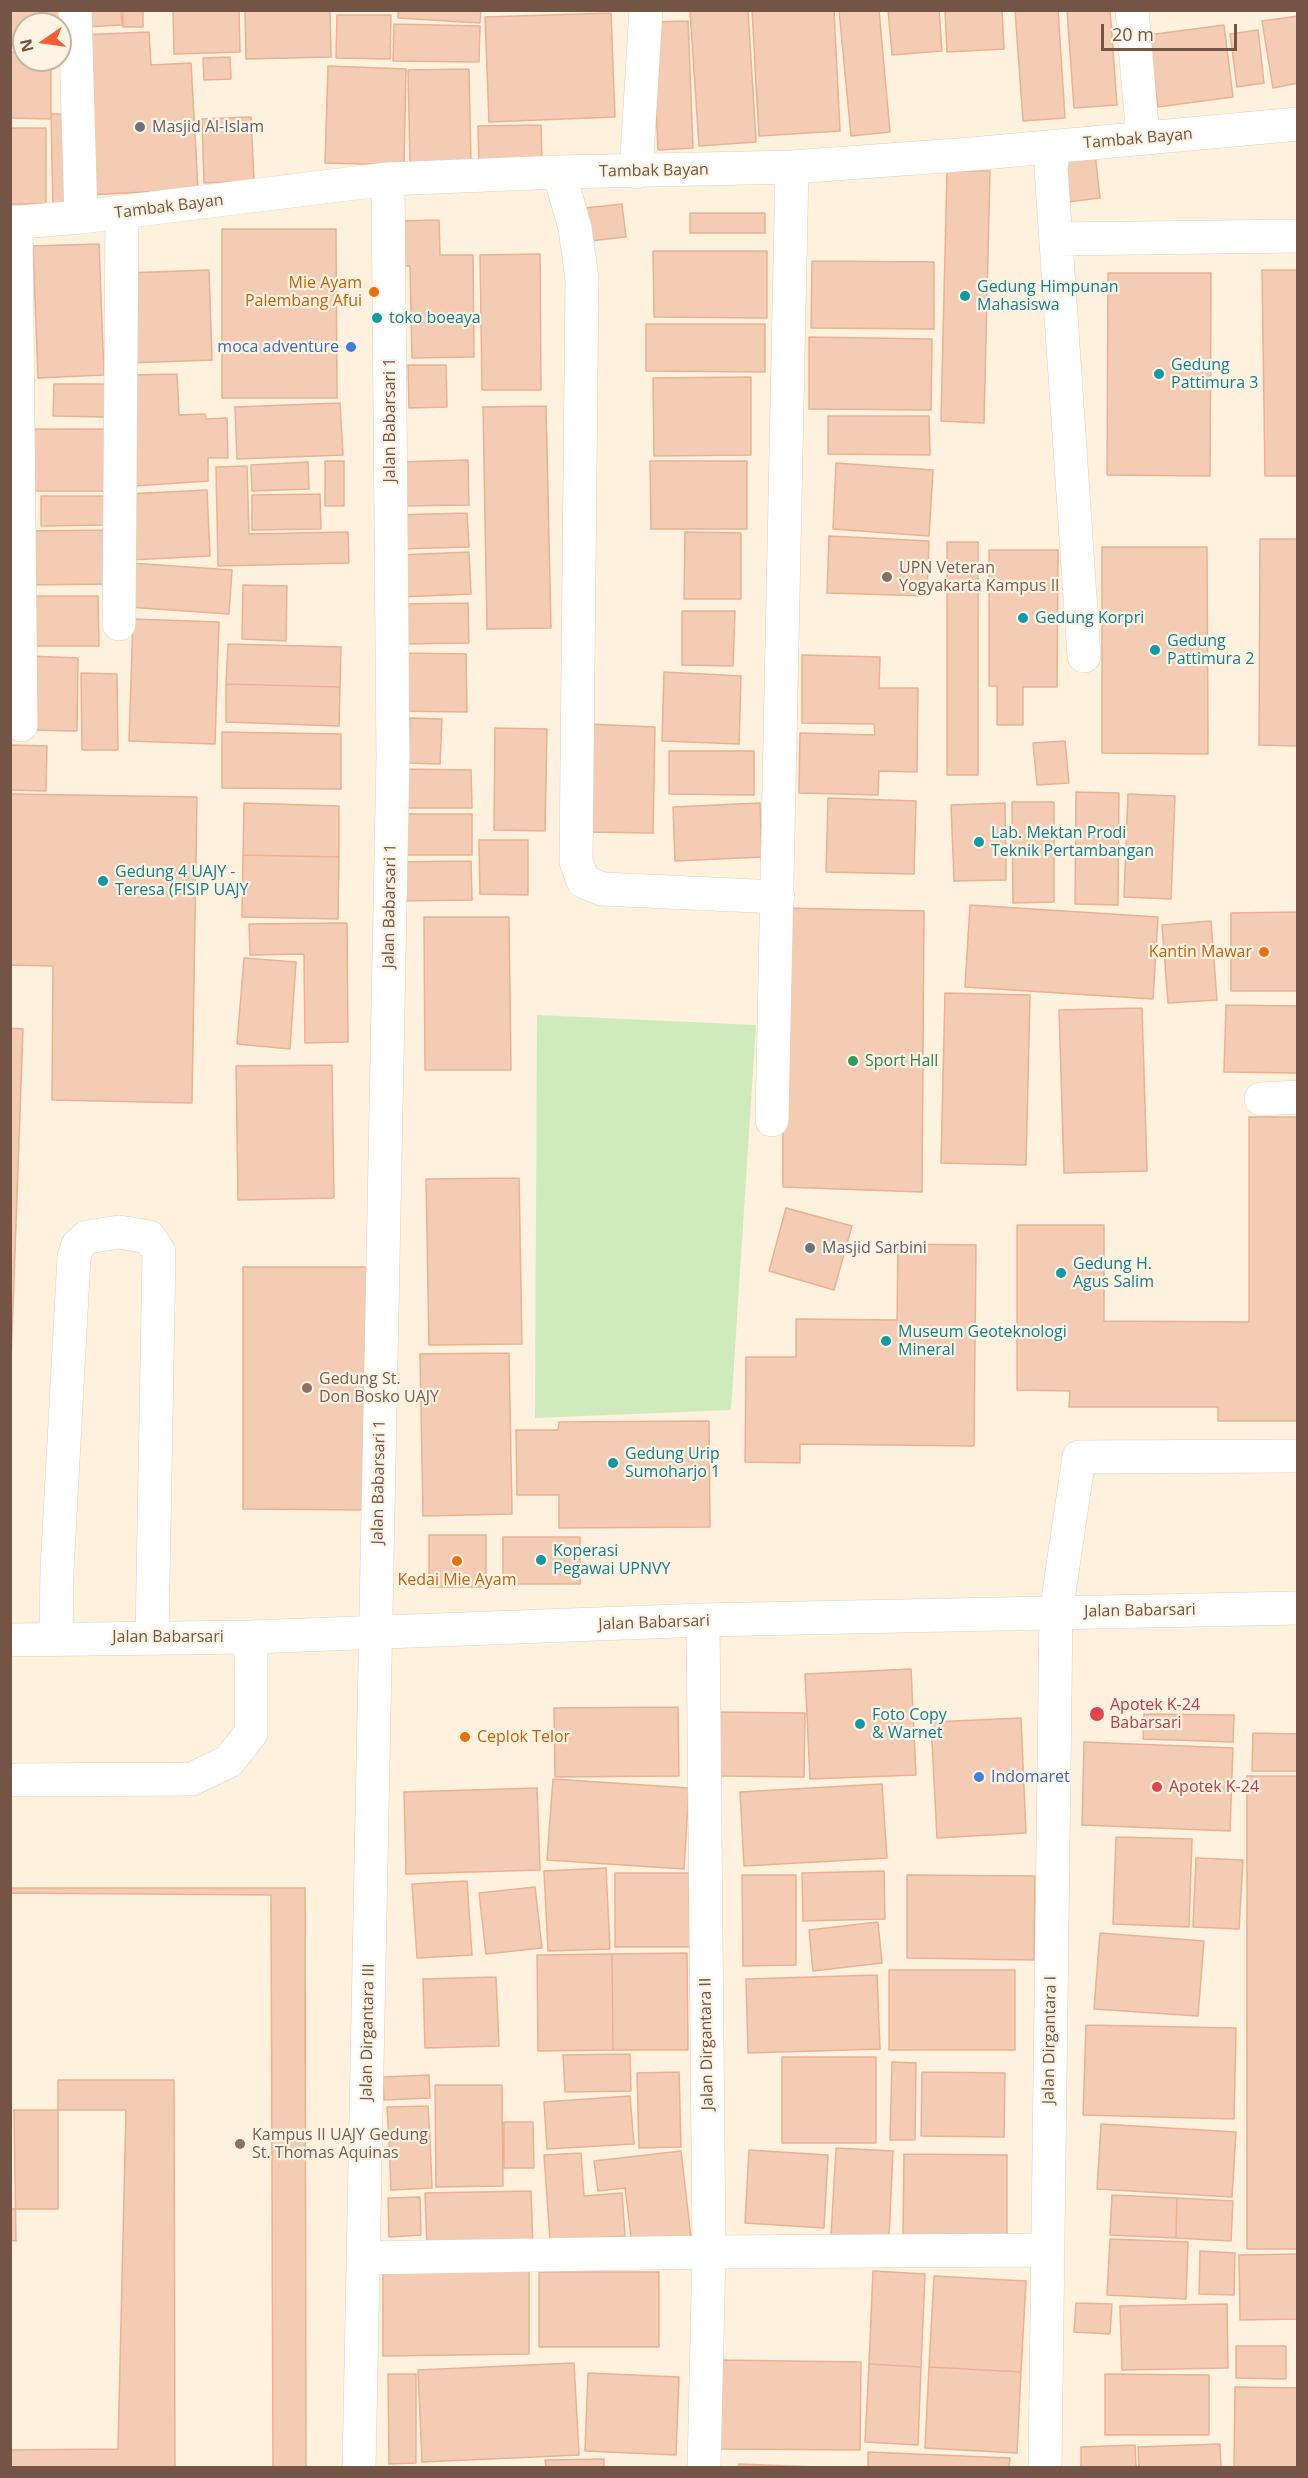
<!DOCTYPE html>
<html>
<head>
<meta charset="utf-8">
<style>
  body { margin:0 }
  #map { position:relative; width:1308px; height:2478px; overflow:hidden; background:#fef1dd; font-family:"Open Sans",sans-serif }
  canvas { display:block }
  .frame { position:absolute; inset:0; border:12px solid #745545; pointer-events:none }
  .north { position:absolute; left:12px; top:12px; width:60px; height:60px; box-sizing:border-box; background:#fff4e4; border:2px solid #c7b4a4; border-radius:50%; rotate:257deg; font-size:16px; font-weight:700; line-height:24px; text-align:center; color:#745545 }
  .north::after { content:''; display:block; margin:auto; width:21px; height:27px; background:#f0613a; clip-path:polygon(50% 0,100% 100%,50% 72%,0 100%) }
  .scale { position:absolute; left:1101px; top:24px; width:136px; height:27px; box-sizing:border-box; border:3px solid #745545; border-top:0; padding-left:8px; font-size:18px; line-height:21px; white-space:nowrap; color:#745545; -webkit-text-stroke:4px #fff4e4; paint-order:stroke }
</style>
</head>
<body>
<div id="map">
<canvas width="1308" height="2478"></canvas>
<div class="frame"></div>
<div class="north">N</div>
<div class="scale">20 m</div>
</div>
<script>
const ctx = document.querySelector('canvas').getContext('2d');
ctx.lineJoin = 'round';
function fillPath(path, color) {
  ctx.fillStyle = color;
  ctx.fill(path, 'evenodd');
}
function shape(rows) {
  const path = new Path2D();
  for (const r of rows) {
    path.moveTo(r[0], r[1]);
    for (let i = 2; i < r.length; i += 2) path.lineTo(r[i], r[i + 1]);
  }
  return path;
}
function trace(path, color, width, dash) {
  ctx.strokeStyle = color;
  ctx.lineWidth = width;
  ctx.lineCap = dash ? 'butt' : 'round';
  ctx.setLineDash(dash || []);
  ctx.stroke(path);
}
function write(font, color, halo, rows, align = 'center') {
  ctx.font = font + ' "Open Sans",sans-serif';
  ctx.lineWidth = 4.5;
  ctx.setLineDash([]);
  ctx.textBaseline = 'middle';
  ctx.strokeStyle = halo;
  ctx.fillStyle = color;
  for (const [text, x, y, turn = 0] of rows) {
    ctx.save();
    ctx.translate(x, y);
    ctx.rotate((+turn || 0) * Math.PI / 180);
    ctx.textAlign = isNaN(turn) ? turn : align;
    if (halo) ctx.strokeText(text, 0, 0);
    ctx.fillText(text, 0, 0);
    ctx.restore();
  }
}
fillPath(shape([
  [537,1015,756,1025,731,1410,535,1418]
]), '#cfebbb');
const building = shape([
  [10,10,65,10,60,24,24,24,24,46,10,46,10,10],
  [84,10,121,10,122,25,85,27,84,10],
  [123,10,143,10,143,27,123,27,123,10],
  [173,10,239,10,240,52,174,54,173,10],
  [245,10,330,10,331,57,246,59,245,10],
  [398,10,481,10,480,23,398,18,398,10],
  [748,10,756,142,699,146,690,11,748,10],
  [752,10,834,10,840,131,759,136,752,10],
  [839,10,879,10,890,132,851,136,839,10],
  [888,10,939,10,942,51,892,55,888,10],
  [945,10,1002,10,1004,49,947,52,945,10],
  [1015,10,1058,10,1065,118,1023,121,1015,10],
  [1067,10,1110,10,1117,105,1074,108,1067,10],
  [611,13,615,117,489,122,485,17,611,13],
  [337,15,391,15,390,59,336,58,337,15],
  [1298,16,1298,83,1273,88,1262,21,1298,16],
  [688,21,693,148,658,150,652,22,688,21],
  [394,24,480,26,479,62,393,61,394,24],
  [1224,25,1233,97,1158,107,1148,35,1224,25],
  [1258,30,1264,83,1237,87,1230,34,1258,30],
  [149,32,151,65,191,63,198,189,89,195,80,35,149,32],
  [10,52,24,52,24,60,51,60,51,119,10,118,10,52],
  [230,57,231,79,204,80,203,58,230,57],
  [328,66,406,69,404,165,325,163,328,66],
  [469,69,471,163,410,164,408,70,469,69],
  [51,114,70,114,72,209,53,209,51,114],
  [251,117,254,181,204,183,202,119,251,117],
  [541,125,542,163,479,164,478,126,541,125],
  [10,128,46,128,46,204,10,204,10,128],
  [1095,153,1100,198,1067,202,1061,157,1095,153],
  [947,171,990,171,984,423,941,421,947,171],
  [622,204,626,237,589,241,585,208,622,204],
  [690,213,765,213,765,233,690,233,690,213],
  [439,220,440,255,473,255,474,357,412,358,410,266,400,266,400,221,439,220],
  [222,229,336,229,337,398,222,398,222,229],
  [99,244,104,375,38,378,33,246,99,244],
  [653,251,767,251,767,318,654,317,653,251],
  [540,254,541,390,482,390,480,255,540,254],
  [812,261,934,262,934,329,811,328,812,261],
  [209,270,212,360,128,363,125,273,209,270],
  [1262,270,1298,270,1298,476,1265,476,1262,270],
  [1108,273,1211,273,1210,476,1107,475,1108,273],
  [646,324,765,324,765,372,646,371,646,324],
  [809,337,932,339,931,410,809,409,809,337],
  [408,365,446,365,447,407,409,408,408,365],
  [177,374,179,415,205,414,206,419,227,418,228,458,208,458,208,481,134,486,130,375,177,374],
  [751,377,751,455,654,456,653,378,751,377],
  [54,384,106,384,106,417,53,416,54,384],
  [340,403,343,455,237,459,235,407,340,403],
  [546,406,551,628,487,629,483,407,546,406],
  [828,416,929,416,930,455,828,454,828,416],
  [24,429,113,429,113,491,25,491,24,429],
  [468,460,469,505,400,506,399,462,468,460],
  [325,461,344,461,344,506,325,506,325,461],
  [650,461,747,461,747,529,651,529,650,461],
  [308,462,309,489,252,491,251,465,308,462],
  [836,463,933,470,929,536,833,529,836,463],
  [247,466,249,534,348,532,349,563,218,566,216,467,247,466],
  [207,490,210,556,130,560,126,494,207,490],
  [320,494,321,529,252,530,252,495,320,494],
  [41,496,108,496,109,525,41,526,41,496],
  [467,513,469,547,397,549,395,515,467,513],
  [110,530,111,584,25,585,24,531,110,530],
  [685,532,741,533,741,599,684,599,685,532],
  [829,536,929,541,927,596,827,593,829,536],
  [1260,539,1298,539,1298,746,1259,745,1260,539],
  [947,542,978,542,978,775,947,775,947,542],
  [1102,547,1207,547,1208,754,1102,753,1102,547],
  [989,550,1058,550,1057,687,1023,687,1023,725,997,725,997,686,989,686,989,550],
  [469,552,471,594,400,597,399,555,469,552],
  [130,563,232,570,229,614,127,607,130,563],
  [243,585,287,586,286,641,242,639,243,585],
  [24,596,98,596,99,646,25,646,24,596],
  [468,603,469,643,400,644,400,604,468,603],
  [682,611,735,611,733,666,682,665,682,611],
  [133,619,219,622,215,744,129,741,133,619],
  [228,644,341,647,340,687,226,684,228,644],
  [400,653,466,654,467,712,401,711,400,653],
  [802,655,880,657,879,688,918,688,917,772,879,771,878,795,799,793,800,733,875,735,874,724,802,723,802,655],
  [28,656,78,658,77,731,26,730,28,656],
  [664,672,741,676,739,744,662,741,664,672],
  [81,673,117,674,118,750,82,750,81,673],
  [226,684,340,687,339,726,226,722,226,684],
  [410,718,442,719,440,764,409,763,410,718],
  [587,724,655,727,653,833,585,832,587,724],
  [495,728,547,729,545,831,494,830,495,728],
  [222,732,341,734,341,789,222,788,222,732],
  [1065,741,1069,783,1037,785,1033,743,1065,741],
  [10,745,47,746,46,791,10,790,10,745],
  [669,751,754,751,754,795,669,794,669,751],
  [400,769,471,770,472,808,400,808,400,769],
  [1076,792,1119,793,1118,905,1075,904,1076,792],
  [10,794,197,797,192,1103,52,1100,53,966,10,965,10,794],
  [1128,794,1175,796,1171,899,1124,897,1128,794],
  [828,798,916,801,914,874,826,872,828,798],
  [1012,802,1054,802,1054,902,1013,903,1012,802],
  [244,803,339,806,339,857,243,855,244,803],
  [760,803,762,857,675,861,673,807,760,803],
  [1005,803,1006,880,954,881,951,805,1005,803],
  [395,814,472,814,472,855,396,855,395,814],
  [479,840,528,840,528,895,480,894,479,840],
  [243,855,339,857,338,919,242,917,243,855],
  [471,861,472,900,397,901,396,862,471,861],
  [970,905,1158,917,1153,999,965,987,970,905],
  [782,908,924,911,922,1192,783,1187,782,908],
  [1298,912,1298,991,1231,991,1231,913,1298,912],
  [424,917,509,917,511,1070,425,1070,424,917],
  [1211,921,1217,1000,1168,1003,1162,925,1211,921],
  [347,923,348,1042,305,1043,304,954,250,955,249,924,347,923],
  [244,958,296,962,290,1049,237,1044,244,958],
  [945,993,1030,995,1026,1165,941,1163,945,993],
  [1226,1005,1298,1006,1298,1073,1224,1072,1226,1005],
  [1142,1008,1147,1171,1064,1173,1059,1010,1142,1008],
  [10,1028,23,1029,10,1390,10,1028],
  [332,1065,334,1198,238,1200,236,1066,332,1065],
  [1249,1117,1298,1117,1298,1421,1218,1421,1218,1407,1069,1407,1070,1391,1017,1390,1017,1225,1104,1225,1104,1321,1249,1322,1249,1117],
  [519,1178,522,1344,429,1345,426,1179,519,1178],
  [786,1208,852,1226,834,1290,769,1271,786,1208],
  [898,1244,976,1245,974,1446,800,1444,800,1463,745,1462,746,1357,796,1357,796,1319,897,1320,898,1244],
  [243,1267,371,1267,371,1510,243,1509,243,1267],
  [509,1353,512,1514,423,1516,420,1354,509,1353],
  [709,1421,710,1527,559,1528,559,1495,517,1495,516,1430,558,1430,559,1422,709,1421],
  [429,1535,486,1535,486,1587,429,1587,429,1535],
  [503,1537,580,1537,580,1584,503,1584,503,1537],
  [911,1669,916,1775,810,1779,805,1674,911,1669],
  [678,1707,679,1776,555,1777,554,1708,678,1707],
  [717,1712,805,1713,804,1777,717,1776,717,1712],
  [1144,1714,1234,1715,1233,1742,1143,1739,1144,1714],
  [1021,1718,1026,1833,937,1838,931,1722,1021,1718],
  [1253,1733,1298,1734,1298,1771,1252,1771,1253,1733],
  [1084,1742,1233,1748,1230,1831,1082,1825,1084,1742],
  [1247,1776,1298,1776,1298,2249,1247,2249,1247,1776],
  [553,1779,689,1788,684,1869,547,1860,553,1779],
  [882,1784,887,1858,744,1866,740,1792,882,1784],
  [537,1788,540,1870,406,1874,404,1792,537,1788],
  [1116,1837,1192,1839,1189,1927,1113,1924,1116,1837],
  [1196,1858,1243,1860,1239,1929,1193,1927,1196,1858],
  [606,1868,610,1949,548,1951,544,1871,606,1868],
  [884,1871,885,1919,803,1921,802,1873,884,1871],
  [615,1873,689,1873,690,1947,615,1947,615,1873],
  [742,1875,796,1875,796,1965,743,1966,742,1875],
  [907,1875,1035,1876,1034,1960,907,1958,907,1875],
  [467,1881,472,1955,417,1958,412,1884,467,1881],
  [535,1887,542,1948,486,1954,479,1893,535,1887],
  [10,1888,305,1888,306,2468,175,2468,174,2080,58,2080,58,2209,10,2209,10,1888],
  [10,1893,271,1895,273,2468,10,2468,10,2450,118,2449,126,2110,14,2110,16,2241,10,2240,10,1893],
  [878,1922,882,1963,813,1971,809,1930,878,1922],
  [1100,1933,1204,1941,1198,2016,1094,2009,1100,1933],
  [687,1953,688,2050,613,2050,612,1954,687,1953],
  [612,1954,613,2050,538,2051,537,1955,612,1954],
  [889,1970,1015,1970,1015,2050,889,2050,889,1970],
  [877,1975,880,2049,748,2053,746,1979,877,1975],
  [496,1977,499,2046,425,2048,423,1979,496,1977],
  [1086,2025,1236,2028,1234,2119,1083,2115,1086,2025],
  [630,2054,631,2091,565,2092,563,2055,630,2054],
  [782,2057,876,2057,876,2143,782,2143,782,2057],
  [892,2062,916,2063,915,2140,890,2140,892,2062],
  [679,2072,681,2147,639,2148,637,2073,679,2072],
  [922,2072,1005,2073,1004,2137,921,2136,922,2072],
  [429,2075,430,2098,384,2100,383,2077,429,2075],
  [435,2085,502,2085,503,2186,436,2187,435,2085],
  [630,2096,634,2144,547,2149,544,2102,630,2096],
  [428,2106,430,2139,389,2142,387,2107,428,2106],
  [504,2122,533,2122,534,2168,504,2168,504,2122],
  [1101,2124,1236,2132,1232,2197,1097,2189,1101,2124],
  [430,2139,432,2188,391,2190,389,2142,430,2139],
  [836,2148,893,2151,889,2238,831,2235,836,2148],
  [749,2150,828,2155,824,2228,745,2223,749,2150],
  [681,2151,691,2238,632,2244,625,2188,598,2191,594,2161,681,2151],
  [581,2153,584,2196,622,2193,625,2236,550,2241,544,2155,581,2153],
  [904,2154,1007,2155,1007,2235,903,2235,904,2154],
  [531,2191,533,2247,427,2249,425,2193,531,2191],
  [1112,2195,1177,2198,1176,2238,1110,2235,1112,2195],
  [420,2197,421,2235,389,2237,388,2198,420,2197],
  [1177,2198,1233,2201,1231,2241,1176,2238,1177,2198],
  [1110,2239,1188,2242,1186,2299,1107,2295,1110,2239],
  [1200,2251,1235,2253,1234,2295,1199,2294,1200,2251],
  [1298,2254,1298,2319,1240,2320,1239,2255,1298,2254],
  [529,2269,529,2354,383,2356,383,2272,529,2269],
  [873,2271,925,2274,921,2367,869,2364,873,2271],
  [539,2272,659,2272,659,2347,539,2347,539,2272],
  [934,2276,1026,2281,1021,2372,929,2367,934,2276],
  [1076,2303,1112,2304,1110,2334,1074,2332,1076,2303],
  [1227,2304,1228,2368,1122,2370,1120,2306,1227,2304],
  [1236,2346,1286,2346,1286,2379,1236,2378,1236,2346],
  [720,2360,861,2362,860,2450,720,2449,720,2360],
  [574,2363,579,2455,422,2462,418,2370,574,2363],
  [869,2364,921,2367,918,2445,865,2442,869,2364],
  [929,2367,1021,2372,1017,2453,925,2448,929,2367],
  [588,2373,679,2377,676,2455,585,2451,588,2373],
  [388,2374,416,2374,416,2463,389,2464,388,2374],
  [1105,2374,1209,2375,1209,2435,1105,2435,1105,2374],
  [1235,2387,1298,2388,1298,2468,1234,2468,1235,2387],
  [1220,2444,1221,2468,1139,2468,1138,2447,1220,2444],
  [1135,2445,1136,2468,1081,2468,1081,2447,1135,2445],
  [868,2452,1010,2458,1009,2468,868,2468,868,2452],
  [604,2459,604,2468,546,2468,545,2460,604,2459],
  [739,2464,816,2467,739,2468,739,2464]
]);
fillPath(building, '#f4ccb3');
trace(building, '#e8b293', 1.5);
const minor = shape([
  [75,10,81,217],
  [1132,10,1143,138],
  [1054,147,1051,168,1084,656],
  [559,172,575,228,582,279,576,861,583,881,602,889,778,897],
  [636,172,646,10],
  [16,222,21,725],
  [10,223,81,217,388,179,559,172,792,167,972,154,1298,124],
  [1056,239,1298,236],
  [119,624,122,213],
  [1261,1099,1298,1097],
  [772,1120,792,167],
  [703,1620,709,2252,704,2468],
  [56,1638,57,1570,74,1257,78,1245,87,1237,119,1232,149,1237,159,1252,152,1637],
  [10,1640,251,1637,703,1620,1298,1608],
  [10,1780,192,1779,229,1761,251,1733,251,1637],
  [363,2258,709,2252,1048,2250],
  [359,2468,393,757,388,179],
  [1045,2468,1056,1613,1079,1457,1298,1456]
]);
trace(minor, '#e3cebc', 34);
trace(minor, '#fff', 33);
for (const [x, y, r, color] of [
  [140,127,6,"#6b7280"],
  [374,292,6,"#e8710a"],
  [965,296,6,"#0f9aa8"],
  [377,318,6,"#0f9aa8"],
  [351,347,6,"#3f7fe0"],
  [1159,374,6,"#0f9aa8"],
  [887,577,6,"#8d6e63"],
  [1023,618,6,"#0f9aa8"],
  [1155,650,6,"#0f9aa8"],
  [979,842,6,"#0f9aa8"],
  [103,881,6,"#0f9aa8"],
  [1264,952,6,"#e8710a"],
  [853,1061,6,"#2e9e5b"],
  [810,1248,6,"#6b7280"],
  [1061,1273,6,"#0f9aa8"],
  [886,1341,6,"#0f9aa8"],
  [307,1388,6,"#8d6e63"],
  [613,1463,6,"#0f9aa8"],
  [541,1560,6,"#0f9aa8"],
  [457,1561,6,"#e8710a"],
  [1097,1714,8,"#e0444e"],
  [860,1724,6,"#0f9aa8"],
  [465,1737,6,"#e8710a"],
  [979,1777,6,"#3f7fe0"],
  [1157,1787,6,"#e0444e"],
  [240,2144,6,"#8d6e63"]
]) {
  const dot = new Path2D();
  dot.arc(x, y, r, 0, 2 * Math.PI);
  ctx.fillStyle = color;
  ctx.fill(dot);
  trace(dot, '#fff4e4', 2);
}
write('16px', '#5b616d', '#fff4e4', [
  ["Masjid Al-Islam",152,127],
  ["Masjid Sarbini",822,1248]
], 'left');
write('16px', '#745545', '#fff4e4', [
  ["Tambak Bayan",1138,139,-5],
  ["Tambak Bayan",654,171,-1],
  ["Tambak Bayan",169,207,-7],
  ["Jalan Babarsari 1",390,420,-90],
  ["Jalan Babarsari 1",390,906,-89],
  ["Jalan Babarsari 1",379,1482,-89],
  ["Jalan Babarsari",1140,1611,-1],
  ["Jalan Babarsari",654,1623,-2],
  ["Jalan Babarsari",168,1637],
  ["Jalan Dirgantara III",368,2032,-89],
  ["Jalan Dirgantara I",1050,2040,-89],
  ["Jalan Dirgantara II",707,2044,-91]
]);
write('16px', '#c56008', '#fff4e4', [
  ["Mie Ayam",362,283],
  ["Palembang Afui",362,301],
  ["Kantin Mawar",1252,952],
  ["Kedai Mie Ayam",457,1580,"center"],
  ["Ceplok Telor",477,1737,"left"]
], 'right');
write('16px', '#0d838f', '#fff4e4', [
  ["Gedung Himpunan",977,287],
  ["Mahasiswa",977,305],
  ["toko boeaya",389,318],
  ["Gedung",1171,365],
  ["Pattimura 3",1171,383],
  ["Gedung Korpri",1035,618],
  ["Gedung",1167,641],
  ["Pattimura 2",1167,659],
  ["Lab. Mektan Prodi",991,833],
  ["Teknik Pertambangan",991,851],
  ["Gedung 4 UAJY -",115,872],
  ["Teresa (FISIP UAJY",115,890],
  ["Gedung H.",1073,1264],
  ["Agus Salim",1073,1282],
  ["Museum Geoteknologi",898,1332],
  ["Mineral",898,1350],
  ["Gedung Urip",625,1454],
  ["Sumoharjo 1",625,1472],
  ["Koperasi",553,1551],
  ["Pegawai UPNVY",553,1569],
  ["Foto Copy",872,1715],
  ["& Warnet",872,1733]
], 'left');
write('16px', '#366cbe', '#fff4e4', [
  ["moca adventure",339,347],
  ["Indomaret",991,1777,"left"]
], 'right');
write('16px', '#785e54', '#fff4e4', [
  ["UPN Veteran",899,568],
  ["Yogyakarta Kampus II",899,586],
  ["Gedung St.",319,1379],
  ["Don Bosko UAJY",319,1397],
  ["Kampus II UAJY Gedung",252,2135],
  ["St. Thomas Aquinas",252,2153]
], 'left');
write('16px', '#27864d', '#fff4e4', [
  ["Sport Hall",865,1061]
], 'left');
write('16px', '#be3a42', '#fff4e4', [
  ["Apotek K-24",1110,1705],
  ["Babarsari",1110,1723],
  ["Apotek K-24",1169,1787]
], 'left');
</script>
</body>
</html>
